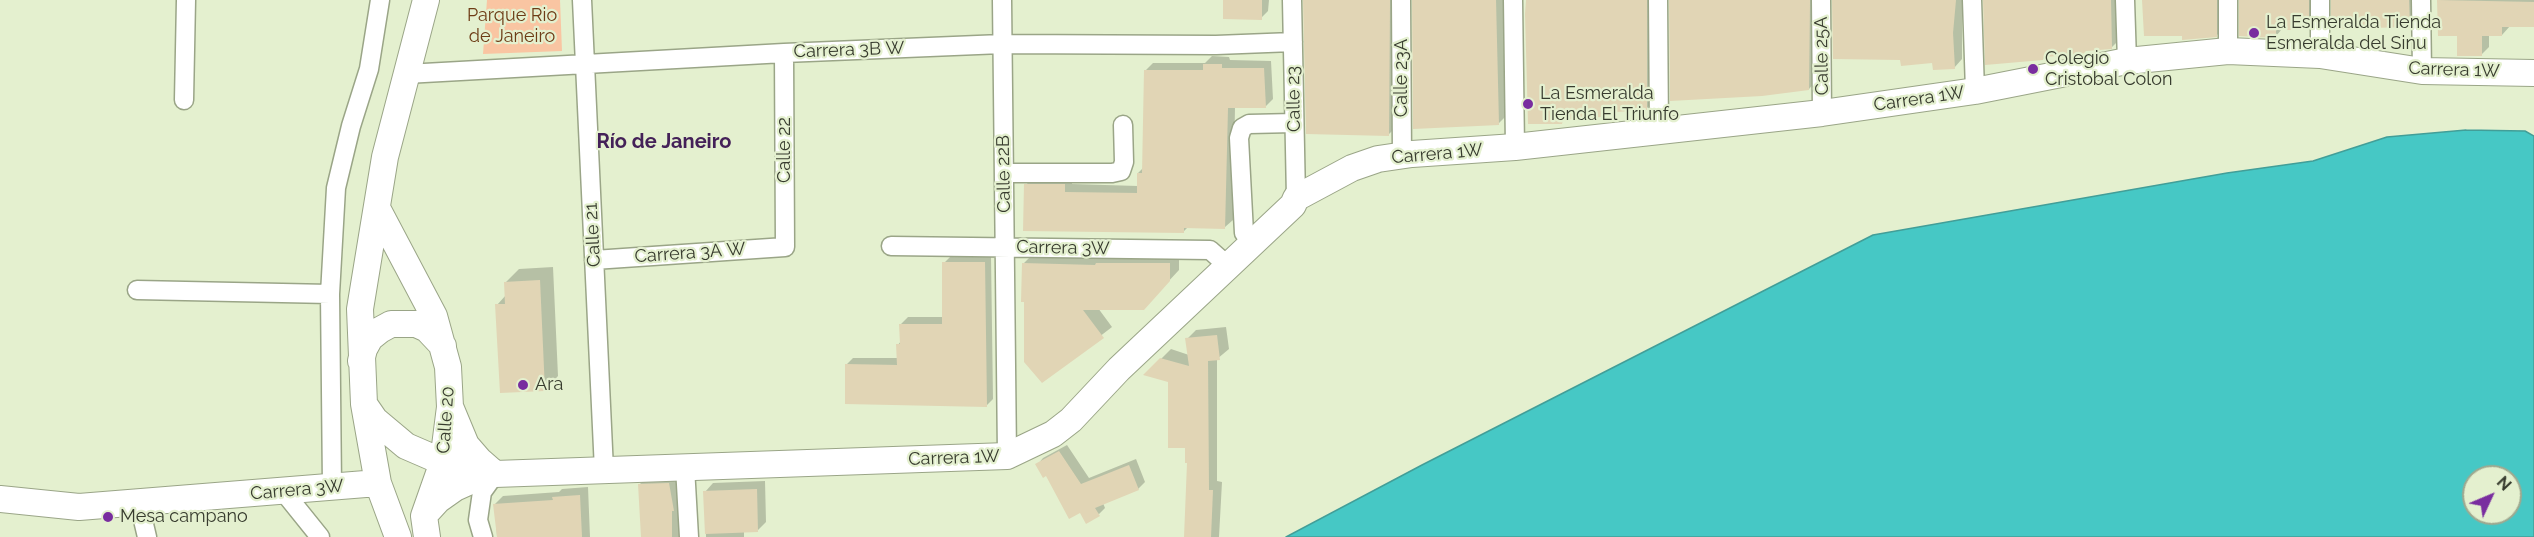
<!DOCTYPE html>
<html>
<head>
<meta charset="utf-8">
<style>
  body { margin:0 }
  #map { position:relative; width:2534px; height:537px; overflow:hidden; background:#e4f0cf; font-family:Raleway,sans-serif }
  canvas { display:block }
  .north { position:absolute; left:2462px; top:465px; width:60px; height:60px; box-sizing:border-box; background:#e4f0cf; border:2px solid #9fa88f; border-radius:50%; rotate:46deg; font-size:16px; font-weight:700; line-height:24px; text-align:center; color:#373b2e }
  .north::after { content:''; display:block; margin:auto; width:21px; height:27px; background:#792d9f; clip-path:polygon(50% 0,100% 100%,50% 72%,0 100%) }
</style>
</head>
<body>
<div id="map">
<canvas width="2534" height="537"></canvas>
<div class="north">N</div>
</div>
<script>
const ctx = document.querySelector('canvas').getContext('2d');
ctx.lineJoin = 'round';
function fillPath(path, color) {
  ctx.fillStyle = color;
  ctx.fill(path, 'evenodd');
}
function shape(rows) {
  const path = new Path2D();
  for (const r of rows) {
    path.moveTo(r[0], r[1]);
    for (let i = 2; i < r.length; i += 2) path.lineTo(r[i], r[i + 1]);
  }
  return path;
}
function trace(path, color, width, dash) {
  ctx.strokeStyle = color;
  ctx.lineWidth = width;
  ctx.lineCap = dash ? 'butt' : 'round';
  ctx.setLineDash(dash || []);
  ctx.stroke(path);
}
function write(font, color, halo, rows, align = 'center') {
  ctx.font = font + ' Raleway,sans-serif';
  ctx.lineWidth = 4.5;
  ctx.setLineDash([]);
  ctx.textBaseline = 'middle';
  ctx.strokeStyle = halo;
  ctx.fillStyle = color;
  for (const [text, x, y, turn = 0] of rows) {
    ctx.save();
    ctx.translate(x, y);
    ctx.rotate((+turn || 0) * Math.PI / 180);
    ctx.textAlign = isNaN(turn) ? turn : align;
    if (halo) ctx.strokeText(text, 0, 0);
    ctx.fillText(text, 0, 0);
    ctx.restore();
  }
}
fillPath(shape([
  [487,0,560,0,562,51,483,54]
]), '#f9c5a2');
const water = shape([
  [2466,130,2525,131,2534,136,2534,537,1286,537,1422,465,1873,235,2227,173,2313,161,2387,137,2466,130],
  [2474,477,2510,477,2510,513,2474,513,2474,477]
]);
fillPath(water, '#46c8c5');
trace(water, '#429e98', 1.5);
fillPath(shape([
  [1224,0,1269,0,1268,11,1261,18],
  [1304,0,1396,0,1395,128,1388,135],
  [1414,0,1503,0,1505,117,1498,124],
  [1528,0,1654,0,1655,100,1646,109,1605,111,1600,116,1565,118,1562,122],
  [1671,0,1818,0,1817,80,1809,89],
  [1834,0,1962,0,1962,59,1954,68,1934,61,1902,58],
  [1983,0,2119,0,2121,38,2112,47,2046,55,2043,59],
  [2144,0,2225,0,2225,27,2216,36,2183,34],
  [2241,0,2317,0,2317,20,2308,29,2283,28,2275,37],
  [2332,0,2418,0,2418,17,2409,25],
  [2439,0,2534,0,2534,25,2510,26,2502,35,2489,35,2489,47,2481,55,2459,35,2439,35],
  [1212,56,1229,57,1230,60,1271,61,1273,99,1265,107,1235,107,1233,220,1225,227,1189,226,1183,232,1026,185,1033,177,1072,177,1072,184,1138,186,1138,173,1143,168,1145,71,1153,63,1205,63],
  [1033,254,1179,254,1179,270,1153,298,1098,308,1112,327,1042,381,1023,264],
  [951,256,991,256,993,399,986,406,846,365,853,358,898,358,898,345,901,341,901,324,908,317,944,317,944,263],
  [553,267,558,376,545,390,497,305,506,295,505,283,519,269],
  [1226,327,1229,349,1217,359,1217,481,1222,482,1219,537,1185,537,1189,461,1187,447,1169,381,1146,374,1171,349,1189,355,1187,339,1196,330],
  [1067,445,1089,478,1136,459,1145,482,1138,489,1103,503,1105,508,1099,514,1080,511,1037,465,1043,458],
  [677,475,680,490,679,537,643,537,639,485,647,477],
  [765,481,766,522,757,531,744,531,744,537,706,537,705,492,713,483],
  [588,487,590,537,497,537,495,504,503,496,559,492,562,489]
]), '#0003');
fillPath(shape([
  [1223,0,1262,0,1262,20,1223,19],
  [1303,0,1390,0,1389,136,1306,134],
  [1412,0,1496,0,1499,125,1413,129],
  [1526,0,1647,0,1647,110,1601,113,1601,117,1563,120,1562,124,1528,124,1525,14],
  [1669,0,1810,0,1809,90,1762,96,1670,101],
  [1832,0,1956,0,1953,33,1955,69,1933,70,1932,63,1901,66,1900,60,1833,59],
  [1983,0,2111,0,2112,49,2086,51,2083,54,2044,57,2043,60,1985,65],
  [2142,0,2217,0,2217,37,2182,40,2182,36,2144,36],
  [2239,0,2309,0,2309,30,2276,30,2276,38,2239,36],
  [2331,0,2409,0,2410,27,2331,29],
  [2437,0,2534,2,2534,27,2502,27,2502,36,2482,36,2482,56,2457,56,2457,36,2438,36],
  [1203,64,1222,64,1222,68,1264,68,1266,108,1228,108,1225,229,1184,228,1184,233,1023,231,1024,184,1065,184,1065,192,1137,193,1137,173,1142,173,1144,70,1203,70],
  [942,262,985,262,987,407,845,404,845,364,897,365,896,344,900,344,899,324,942,324],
  [1022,263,1095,265,1096,263,1170,263,1170,281,1144,310,1083,310,1104,338,1042,383,1024,362,1024,302,1021,302],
  [540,280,545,391,500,393,495,304,505,304,504,282],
  [1217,335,1220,360,1208,361,1209,490,1213,490,1211,537,1184,537,1187,463,1185,463,1185,448,1168,448,1168,382,1143,375,1160,358,1189,366,1185,338],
  [1059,451,1081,484,1129,465,1139,490,1095,508,1100,516,1086,524,1080,513,1069,519,1046,476,1043,478,1035,464],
  [669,483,674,511,672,511,672,537,641,537,638,484],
  [757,489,758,532,705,534,703,491],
  [580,495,582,537,497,537,493,504,553,500,552,497]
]), '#e1d5b5');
const street = shape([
  [582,0,604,470],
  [1002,0,1007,456],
  [1292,0,1296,198],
  [1401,0,1402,155],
  [1513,0,1515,147],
  [1658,0,1659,131],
  [1821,0,1822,113],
  [1972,0,1975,91],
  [2125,0,2127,61],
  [2228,0,2228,51],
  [2320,0,2320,55],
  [2421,0,2422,71],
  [406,74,784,53,1002,44,1216,45,1293,42],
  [184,100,186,0],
  [1004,173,1112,173,1121,171,1124,162,1123,125],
  [1252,243,1244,233,1239,138,1242,128,1249,124,1294,123],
  [891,246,1210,250,1228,266],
  [594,260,785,247,784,53],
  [137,290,330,294],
  [685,467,689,537],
  [332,487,330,294,336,188,351,126,369,69,380,0],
  [283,491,320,537],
  [139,503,147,537],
  [483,537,478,520,482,492,495,474]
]);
const secondary = shape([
  [377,208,434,316,448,367,450,407,443,462,424,516,427,537],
  [361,361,364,349,370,338,380,330,391,324,416,324,427,329,443,346],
  [364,404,375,420,406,446,443,462,495,474,1007,456,1053,434,1071,420,1119,369,1293,205,1296,198,1352,168,1378,159,1412,154,1515,147,1822,113,1975,91,2127,61,2228,51,2320,55,2422,71,2534,73],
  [451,409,466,445,479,460,495,474],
  [0,499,79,507,378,483],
  [427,512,438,500,455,488,475,479,495,474],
  [398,537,378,483,364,404,360,309,385,157,426,0]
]);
trace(street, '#9aa587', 21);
trace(secondary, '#9aa587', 28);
trace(street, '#fff', 18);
trace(secondary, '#fff', 26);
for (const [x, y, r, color] of [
  [2254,33,6,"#792d9f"],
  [2033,69,6,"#792d9f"],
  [1528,104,6,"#792d9f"],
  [523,385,6,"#792d9f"],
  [108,517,6,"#792d9f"]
]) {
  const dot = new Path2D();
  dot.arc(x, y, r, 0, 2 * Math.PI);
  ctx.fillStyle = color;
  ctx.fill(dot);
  trace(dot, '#e4f0cf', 2);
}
write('18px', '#6d3c16', '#e4f0cf', [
  ["Parque Rio",512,16],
  ["de Janeiro",512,37]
]);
write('18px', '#373b2e', '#e4f0cf', [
  ["La Esmeralda Tienda",2266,23],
  ["Esmeralda del Sinu",2266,44],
  ["Colegio",2045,59],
  ["Cristobal Colon",2045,80],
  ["La Esmeralda",1540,94],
  ["Tienda El Triunfo",1540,115],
  ["Ara",535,385],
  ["Mesa campano",120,517]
], 'left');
write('18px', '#373b2e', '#e4f0cf', [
  ["Carrera 3B W",849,50,-2],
  ["Calle 25A",1822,56,-91],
  ["Carrera 1W",2454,70,2],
  ["Calle 23A",1402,78,-90],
  ["Calle 23",1294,99,-91],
  ["Carrera 1W",1919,99,-8],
  ["Calle 22",785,150,-90],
  ["Carrera 1W",1437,154,-5],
  ["Calle 22B",1004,174,-91],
  ["Calle 21",593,235,-93],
  ["Carrera 3W",1063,248,1],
  ["Carrera 3A W",690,253,-4],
  ["Calle 20",446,420,-86],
  ["Carrera 1W",954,458,-2],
  ["Carrera 3W",297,490,-5]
]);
write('bold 20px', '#442158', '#e4f0cf', [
  ["Río de Janeiro",664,142]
]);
</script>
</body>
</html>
